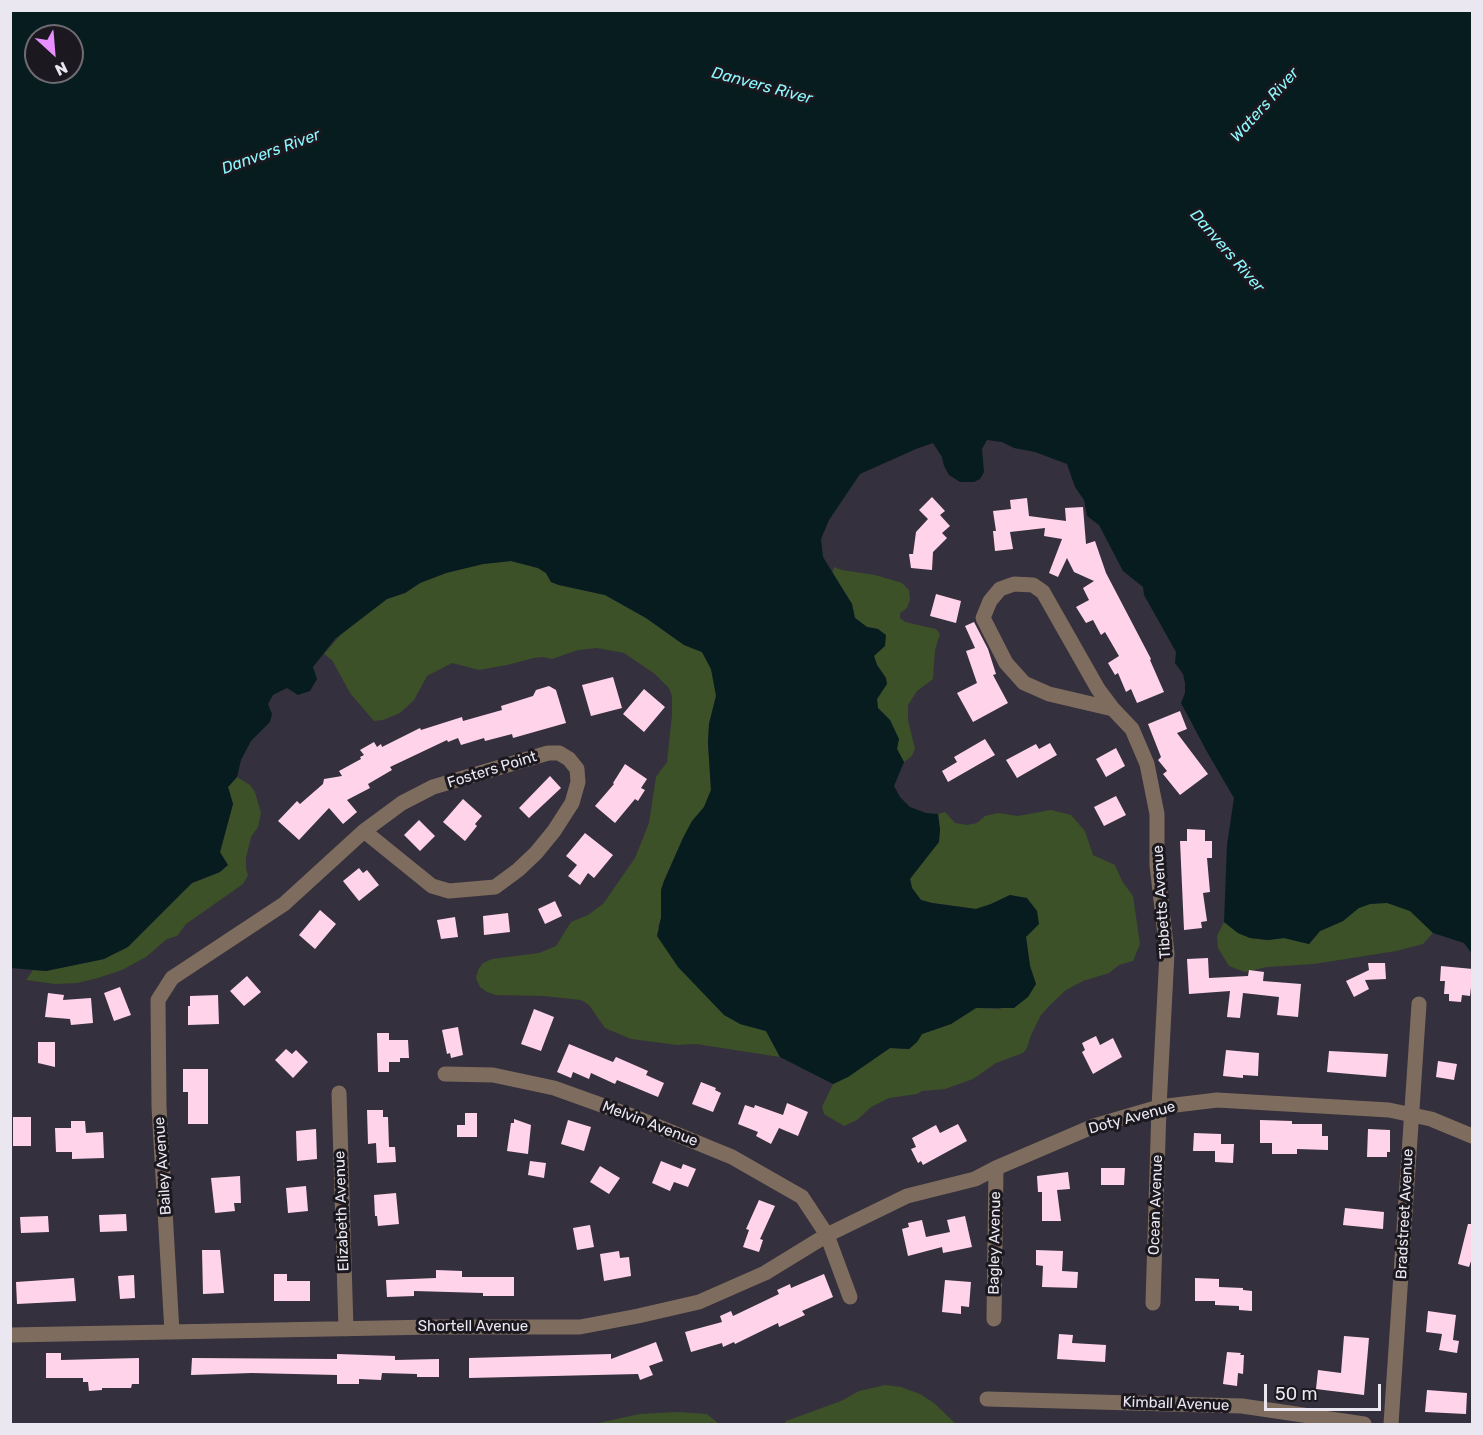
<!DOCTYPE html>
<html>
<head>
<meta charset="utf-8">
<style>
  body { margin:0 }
  #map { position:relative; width:1483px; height:1435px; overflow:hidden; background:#35303d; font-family:Rubik,sans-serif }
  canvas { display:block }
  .frame { position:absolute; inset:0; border:12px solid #eae7f0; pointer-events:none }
  .north { position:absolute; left:24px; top:24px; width:60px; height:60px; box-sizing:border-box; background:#1b191f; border:2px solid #6e6b73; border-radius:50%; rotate:154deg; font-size:16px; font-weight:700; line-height:24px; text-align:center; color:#eae7f0 }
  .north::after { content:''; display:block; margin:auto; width:21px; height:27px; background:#e88eff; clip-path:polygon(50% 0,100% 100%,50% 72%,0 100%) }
  .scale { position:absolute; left:1264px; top:1384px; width:117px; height:27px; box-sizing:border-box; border:3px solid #eae7f0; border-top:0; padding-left:8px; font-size:18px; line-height:21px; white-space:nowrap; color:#eae7f0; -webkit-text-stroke:4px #1b191f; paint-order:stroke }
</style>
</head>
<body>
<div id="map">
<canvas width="1483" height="1435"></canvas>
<div class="frame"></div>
<div class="north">N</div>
<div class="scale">50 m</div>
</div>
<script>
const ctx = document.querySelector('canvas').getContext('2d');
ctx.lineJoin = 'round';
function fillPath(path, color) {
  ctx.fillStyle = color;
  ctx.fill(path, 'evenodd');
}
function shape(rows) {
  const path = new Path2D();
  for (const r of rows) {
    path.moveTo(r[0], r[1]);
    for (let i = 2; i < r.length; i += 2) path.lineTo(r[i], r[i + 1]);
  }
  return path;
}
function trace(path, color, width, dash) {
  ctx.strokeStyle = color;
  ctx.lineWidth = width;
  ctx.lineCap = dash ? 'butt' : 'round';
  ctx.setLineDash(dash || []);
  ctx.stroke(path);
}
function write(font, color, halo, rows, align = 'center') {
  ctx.font = font + ' Rubik,sans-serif';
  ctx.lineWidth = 6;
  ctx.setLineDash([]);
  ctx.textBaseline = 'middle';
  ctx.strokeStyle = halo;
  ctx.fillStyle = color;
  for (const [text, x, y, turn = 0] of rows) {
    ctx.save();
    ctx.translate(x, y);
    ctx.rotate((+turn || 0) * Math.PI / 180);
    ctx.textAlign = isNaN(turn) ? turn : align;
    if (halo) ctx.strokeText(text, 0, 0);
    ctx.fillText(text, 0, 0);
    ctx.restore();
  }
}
fillPath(shape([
  [511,561,538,568,546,573,551,582,559,585,605,595,646,618,684,645,702,652,711,669,716,687,716,696,709,724,708,743,711,790,704,807,692,821,683,838,664,881,661,890,661,918,658,927,740,1024,766,1031,780,1057,696,1044,677,1045,631,1039,605,1028,589,1005,581,1000,544,996,496,995,487,992,480,987,476,978,478,970,483,963,492,959,539,953,556,946,571,922,588,915,603,904,635,858,649,823,656,777,667,762,672,715,672,696,669,688,655,674,624,653,597,648,578,650,552,659,543,657,534,658,507,665,479,670,452,663,427,676,414,700,400,713,383,720,374,721,350,693,332,660,324,654,342,633,387,599,405,593,420,583,446,573,483,564],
  [834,567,842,570,875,575,902,583,909,590,910,600,907,608,900,613,900,618,905,622,936,629,940,634,935,650,933,679,917,691,908,705,908,720,915,749,912,756,904,762,897,749,890,720,878,708,877,699,886,684,886,678,877,665,874,656,878,629,867,627,855,618,852,604,832,573],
  [237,777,250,785,255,792,261,813,258,827,251,837,246,858,246,869,248,875,243,884,186,924,177,936,167,939,146,957,122,970,98,978,77,983,55,984,26,980,33,970,46,971,104,959,192,883,220,872,220,852,233,804,228,787],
  [1051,810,1071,815,1085,831,1093,855,1115,865,1122,881,1133,896,1140,944,1133,961,1119,965,1109,973,1083,981,1066,990,1050,1005,1041,1015,1031,1035,1027,1048,1023,1053,996,1063,973,1079,945,1089,922,1091,917,1094,889,1098,871,1107,857,1120,844,1126,824,1114,822,1107,833,1084,848,1077,890,1048,909,1049,917,1042,922,1034,951,1024,976,1008,1000,1009,1036,984,1030,966,1026,937,1010,895,991,904,976,909,932,903,921,900,912,888,910,879,940,830,938,814,945,812,955,823,967,825,977,823,985,816,998,813,1018,816],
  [1384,902,1394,904,1410,911,1433,933,1423,944,1396,951,1314,964,1267,967,1245,972,1229,966,1218,948,1217,936,1224,922,1238,933,1250,938,1268,940,1284,938,1309,944,1320,931,1343,921,1358,908,1370,904],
  [885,1385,901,1387,920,1394,934,1403,956,1424,784,1424,786,1421,841,1401,859,1391],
  [678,1412,707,1414,719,1424,593,1424,640,1414]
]), '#3c5128');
fillPath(shape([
  [11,10,1472,11,1472,954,1464,943,1433,933,1410,911,1387,903,1370,904,1359,908,1343,921,1320,931,1309,944,1284,938,1268,940,1250,938,1238,933,1224,922,1227,845,1234,798,1206,750,1181,703,1185,693,1185,683,1183,674,1175,663,1176,652,1144,595,1143,587,1123,571,1099,525,1087,516,1084,500,1075,487,1067,464,1035,452,1014,448,1002,442,987,440,982,449,984,472,980,479,974,482,960,482,949,475,944,466,942,457,933,443,916,449,860,474,829,520,821,539,823,557,852,604,855,618,867,627,878,629,886,635,885,646,874,656,877,665,886,678,887,684,877,699,878,708,890,720,899,739,897,749,904,762,894,786,900,797,910,807,926,813,938,814,940,830,939,842,910,879,912,888,921,900,932,903,976,909,991,904,1010,895,1027,898,1037,911,1039,924,1026,937,1030,966,1036,984,1028,997,1014,1008,976,1008,951,1024,922,1034,917,1042,909,1049,890,1048,848,1077,833,1084,780,1057,766,1031,740,1024,724,1015,678,967,657,936,661,918,661,890,664,881,683,838,692,821,704,807,711,790,708,743,709,724,716,696,711,669,702,652,684,645,646,618,605,595,559,585,551,582,546,573,538,568,511,561,483,564,446,573,420,583,405,593,387,599,335,639,313,667,317,679,310,691,298,695,287,688,273,695,268,704,272,714,270,722,251,741,241,760,237,777,228,787,233,804,220,852,228,865,220,872,192,883,128,947,104,959,46,971,11,968],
  [36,36,72,36,72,72,36,72]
]), '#061c1e');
fillPath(shape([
  [932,497,945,511,940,515,950,526,942,533,947,538,933,552,932,570,911,568,909,554,913,554,916,532,928,519,919,510],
  [1027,498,1029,516,1066,521,1065,508,1083,507,1086,544,1095,541,1106,573,1151,659,1150,660,1164,692,1137,703,1131,689,1126,692,1118,673,1115,675,1108,663,1119,656,1105,632,1101,635,1093,620,1086,623,1076,607,1089,600,1083,588,1094,581,1074,572,1067,558,1058,577,1049,573,1062,539,1044,536,1045,528,1010,532,1013,549,995,551,993,531,996,531,993,511,1011,509,1010,500],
  [936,594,961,601,956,623,930,616],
  [974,622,988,649,996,674,993,675,1008,703,973,722,957,693,977,683,966,651,975,648,965,626],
  [613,677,622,708,591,716,582,685],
  [549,686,556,690,566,723,513,738,512,734,485,741,484,738,461,745,458,738,448,742,447,740,390,767,392,770,368,784,370,788,347,800,357,812,343,824,329,808,299,840,278,821,297,801,300,804,323,784,324,779,342,776,339,771,361,759,360,757,364,755,360,750,374,742,377,747,381,744,382,747,420,728,421,730,462,717,463,721,502,710,501,706,533,696,536,690],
  [644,689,665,707,644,732,623,714],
  [1180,711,1187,729,1177,733,1208,774,1180,795,1163,774,1167,771,1158,760,1161,757,1148,724],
  [985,739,995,755,948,782,942,771,957,762,954,757],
  [1050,743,1057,755,1017,778,1006,760,1036,744,1039,749],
  [1116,748,1125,766,1106,777,1096,759],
  [625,764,647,779,641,788,645,790,638,801,635,799,615,823,595,806,614,784,613,783],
  [550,776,561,788,529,818,519,808],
  [1116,796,1126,815,1104,826,1094,807],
  [463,799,482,816,475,824,477,826,465,841,443,822],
  [419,820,435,836,420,851,404,835],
  [1187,829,1205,830,1205,841,1212,841,1212,858,1207,858,1210,892,1203,893,1207,921,1201,922,1202,928,1184,930,1180,841,1187,841],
  [585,833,613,855,594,878,588,873,580,885,568,876,577,865,566,856],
  [359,868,363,873,367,870,379,885,359,901,343,881],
  [555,901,562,916,545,924,538,909],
  [320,910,336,924,315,949,299,935],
  [508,913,510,932,484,935,483,916],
  [455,917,458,937,441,939,437,920],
  [1208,958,1209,978,1248,976,1249,970,1264,972,1263,981,1301,984,1298,1017,1277,1015,1279,997,1243,993,1240,1018,1227,1017,1230,991,1189,994,1187,959],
  [1368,963,1385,963,1386,979,1365,980,1369,989,1354,997,1346,981,1369,970],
  [1441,966,1473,969,1473,987,1471,987,1470,996,1462,995,1461,1002,1449,1001,1449,994,1444,994,1445,981,1440,981],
  [247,976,261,992,244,1006,230,991],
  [120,987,131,1015,114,1021,104,993],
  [48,993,64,995,63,1000,91,998,93,1023,71,1025,70,1019,45,1017],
  [218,995,219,1024,188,1025,188,1006,190,1006,190,996],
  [534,1009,554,1017,541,1051,521,1044],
  [458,1027,463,1055,451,1058,450,1053,447,1054,442,1030],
  [377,1033,389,1033,389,1040,408,1040,409,1058,400,1058,400,1062,389,1062,389,1072,378,1072],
  [1096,1036,1100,1045,1113,1038,1122,1057,1093,1074,1082,1052,1085,1050,1082,1043],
  [38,1042,55,1042,55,1067,38,1063],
  [569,1044,613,1062,616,1057,648,1071,646,1075,664,1083,658,1097,617,1080,615,1084,591,1073,589,1079,573,1072,571,1078,557,1072],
  [286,1049,292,1054,296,1050,308,1062,293,1078,275,1060],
  [1226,1050,1259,1053,1258,1076,1243,1075,1243,1078,1223,1076],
  [1329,1051,1388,1054,1386,1077,1327,1072],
  [1438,1061,1457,1064,1454,1080,1436,1077],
  [183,1069,208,1069,208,1124,188,1124,188,1092,183,1092],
  [701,1082,716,1088,715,1090,721,1093,713,1112,692,1104],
  [787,1103,808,1112,798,1136,779,1128,771,1144,756,1136,758,1132,738,1124,745,1105,754,1108,755,1105,783,1115],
  [367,1110,383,1110,383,1117,388,1117,389,1147,395,1147,396,1162,377,1163,376,1143,368,1144],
  [465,1113,477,1113,477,1137,457,1137,457,1125,465,1125],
  [13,1117,31,1117,31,1146,13,1146],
  [514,1119,531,1125,528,1154,507,1151,511,1123,514,1123],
  [568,1120,591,1127,584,1151,561,1144],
  [1260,1120,1292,1121,1292,1124,1322,1124,1322,1136,1328,1136,1328,1150,1297,1149,1297,1154,1272,1154,1272,1143,1260,1143],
  [71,1121,85,1121,86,1133,103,1132,104,1158,72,1159,72,1152,56,1152,55,1128,71,1128],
  [958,1124,967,1141,923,1165,921,1161,918,1163,911,1149,916,1147,912,1138,936,1125,940,1133],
  [316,1129,317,1159,297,1161,296,1131],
  [1368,1129,1390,1130,1390,1152,1387,1152,1387,1157,1367,1157],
  [1194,1133,1221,1134,1221,1144,1234,1144,1233,1163,1215,1162,1215,1151,1193,1151],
  [530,1161,546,1163,544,1178,528,1175],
  [661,1161,681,1169,683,1164,696,1169,688,1187,674,1182,670,1191,652,1183],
  [600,1166,620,1178,609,1194,590,1182],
  [1101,1168,1125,1168,1124,1185,1101,1185],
  [1068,1172,1070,1189,1057,1190,1061,1221,1042,1221,1042,1192,1038,1192,1037,1176],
  [240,1176,241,1203,234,1203,235,1211,215,1213,211,1178],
  [306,1186,308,1211,288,1213,286,1188],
  [396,1193,399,1224,378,1226,377,1216,375,1216,374,1195],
  [759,1200,775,1206,760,1239,763,1240,759,1252,743,1247,749,1230,746,1229],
  [1345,1208,1384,1212,1383,1229,1343,1225],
  [126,1214,127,1231,100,1232,99,1215],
  [48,1216,49,1232,21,1233,20,1217],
  [965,1216,972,1247,943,1253,942,1247,908,1256,902,1229,909,1227,908,1223,922,1220,926,1237,950,1232,947,1220],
  [1468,1224,1473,1224,1473,1255,1469,1267,1458,1264],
  [590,1225,594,1247,577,1250,573,1228],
  [202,1250,220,1250,224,1293,203,1294],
  [1036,1250,1063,1251,1062,1271,1078,1272,1077,1288,1042,1287,1043,1266,1036,1265],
  [619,1251,620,1258,629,1257,631,1276,604,1281,600,1254],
  [436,1270,462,1271,462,1277,514,1277,514,1296,483,1296,483,1293,414,1291,414,1296,387,1297,386,1280,436,1278],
  [274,1274,287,1274,287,1281,310,1281,310,1301,274,1301],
  [824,1274,833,1297,802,1311,805,1315,779,1327,778,1323,735,1344,734,1342,723,1347,722,1343,691,1352,685,1332,722,1322,720,1316,731,1311,733,1316,779,1294,777,1290,790,1284,791,1288],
  [134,1275,135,1298,120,1299,118,1276],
  [74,1278,76,1301,17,1304,16,1282],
  [1195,1278,1219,1279,1219,1287,1243,1288,1243,1290,1252,1291,1252,1311,1239,1310,1239,1306,1215,1305,1215,1301,1195,1301],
  [945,1280,971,1282,969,1307,961,1306,961,1314,942,1312],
  [1428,1311,1456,1315,1453,1340,1459,1341,1457,1353,1439,1350,1442,1334,1426,1332],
  [1059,1334,1073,1335,1072,1343,1106,1345,1105,1362,1057,1359],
  [1344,1336,1369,1338,1364,1395,1316,1389,1318,1370,1341,1373],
  [656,1342,663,1361,649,1366,653,1375,640,1380,638,1374,469,1378,469,1358,611,1354,611,1359],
  [1227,1352,1241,1353,1240,1355,1244,1355,1243,1374,1238,1373,1237,1386,1223,1384],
  [46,1353,61,1353,61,1360,139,1358,139,1384,132,1384,131,1388,102,1388,102,1390,89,1391,88,1382,83,1382,83,1378,46,1378],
  [337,1354,395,1356,395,1360,439,1359,439,1377,417,1377,417,1374,382,1373,381,1380,359,1379,359,1384,337,1384,337,1375,252,1373,191,1375,192,1358,337,1359],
  [1427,1390,1467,1393,1466,1414,1425,1412]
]), '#ffd4eb');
trace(shape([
  [1113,709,1098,689,1043,592,1033,585,1014,584,1000,589,990,601,983,618,1006,663,1024,683,1049,694,1113,709,1132,729,1147,764,1157,814,1157,865,1167,953,1159,1107,1153,1303],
  [548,753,559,753,569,759,577,769,578,782,572,803,554,831,536,853,518,870,495,887,449,891,432,886,364,831,402,803,433,787,548,753],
  [445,1074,493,1075,554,1088,632,1116,732,1157,802,1197,827,1235,850,1297],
  [339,1093,346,1329],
  [994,1319,996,1168],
  [172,1332,159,1107,158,1000,172,978,284,904,364,831],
  [10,1335,434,1327,580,1327,638,1316,699,1302,765,1273,827,1235,907,1196,975,1179,996,1168,1094,1126,1159,1107,1217,1100,1389,1110,1431,1119,1472,1136],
  [987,1399,1242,1406,1364,1424],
  [1391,1424,1419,1004]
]), '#7e6d5e', 15);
write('15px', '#eae7f0', '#1b191f', [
  ["Fosters Point",492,770,-17],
  ["Tibbetts Avenue",1162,902,-94],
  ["Doty Avenue",1132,1118,-15],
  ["Melvin Avenue",650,1124,21],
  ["Bailey Avenue",163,1166,-94],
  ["Ocean Avenue",1156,1205,-88],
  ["Elizabeth Avenue",342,1211,-92],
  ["Bradstreet Avenue",1405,1214,-87],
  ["Bagley Avenue",995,1243,-89],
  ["Shortell Avenue",473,1327],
  ["Kimball Avenue",1176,1404,2]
]);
write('italic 16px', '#8cf9ff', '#1b191f', [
  ["Danvers River",762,86,15],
  ["Waters River",1265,105,-48],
  ["Danvers River",271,152,-20],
  ["Danvers River",1227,251,49]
]);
</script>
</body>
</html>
